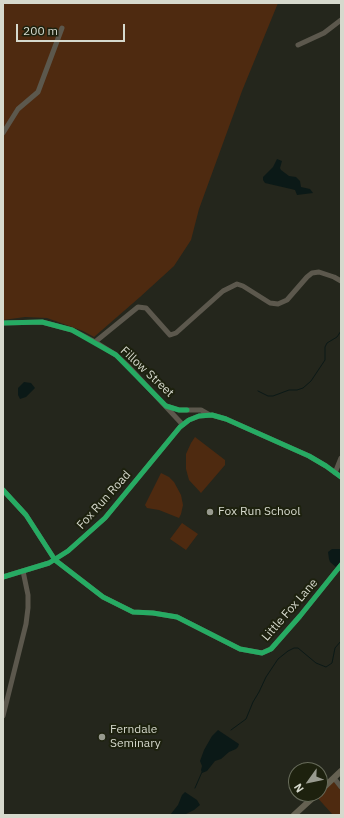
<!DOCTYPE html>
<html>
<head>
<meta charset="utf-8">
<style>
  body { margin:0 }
  #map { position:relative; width:344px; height:818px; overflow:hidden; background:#24261c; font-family:"IBM Plex Sans",sans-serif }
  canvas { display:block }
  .frame { position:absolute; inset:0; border:4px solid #d6d9cd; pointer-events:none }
  .north { position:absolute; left:288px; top:762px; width:40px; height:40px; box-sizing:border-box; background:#1d210e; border:1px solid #676b5a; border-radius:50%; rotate:237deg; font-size:11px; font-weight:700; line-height:16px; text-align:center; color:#d6d9cd }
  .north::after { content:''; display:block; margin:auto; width:14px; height:18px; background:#989a8f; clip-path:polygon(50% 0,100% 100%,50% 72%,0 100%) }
  .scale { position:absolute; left:16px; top:24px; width:109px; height:18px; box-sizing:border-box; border:2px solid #d6d9cd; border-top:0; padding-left:5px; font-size:12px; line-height:14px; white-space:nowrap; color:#d6d9cd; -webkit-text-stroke:3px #1d210e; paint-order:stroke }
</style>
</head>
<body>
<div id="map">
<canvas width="344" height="818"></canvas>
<div class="frame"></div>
<div class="north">N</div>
<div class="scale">200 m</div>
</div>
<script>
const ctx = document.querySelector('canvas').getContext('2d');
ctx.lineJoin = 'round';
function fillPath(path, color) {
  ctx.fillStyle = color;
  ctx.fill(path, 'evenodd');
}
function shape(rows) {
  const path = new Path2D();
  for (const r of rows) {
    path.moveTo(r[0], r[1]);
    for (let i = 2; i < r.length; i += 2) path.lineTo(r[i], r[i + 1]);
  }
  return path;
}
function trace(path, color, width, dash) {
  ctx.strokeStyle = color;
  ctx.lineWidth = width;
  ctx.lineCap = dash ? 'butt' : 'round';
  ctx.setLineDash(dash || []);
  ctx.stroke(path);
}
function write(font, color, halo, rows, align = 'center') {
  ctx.font = font + ' "IBM Plex Sans",sans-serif';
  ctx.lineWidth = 4;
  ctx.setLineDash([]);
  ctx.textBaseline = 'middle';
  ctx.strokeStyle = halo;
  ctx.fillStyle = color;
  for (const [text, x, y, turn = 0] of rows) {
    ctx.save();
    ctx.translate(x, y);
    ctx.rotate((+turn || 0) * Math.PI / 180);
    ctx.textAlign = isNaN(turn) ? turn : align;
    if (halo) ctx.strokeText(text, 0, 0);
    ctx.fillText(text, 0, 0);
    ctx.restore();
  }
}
fillPath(shape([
  [3,3,278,3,242,91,199,209,191,240,174,266,140,297,94,337,83,331,47,318,25,317,3,320],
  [195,437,225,460,225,465,201,493,189,480,186,469,186,454,191,443],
  [161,473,169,477,174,482,181,495,183,505,181,514,179,518,159,510,147,508,145,505],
  [182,523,198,534,186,550,170,539],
  [332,779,341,790,341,815,333,815,315,795,320,794,320,791]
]), '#4e2a10');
fillPath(shape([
  [277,159,282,161,280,168,281,170,289,176,296,177,300,181,301,187,310,189,313,193,297,195,295,190,291,189,265,183,263,180,263,177,273,167],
  [24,382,31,383,35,388,26,397,20,399,18,395,18,388],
  [332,549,341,549,341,563,337,568,330,562,329,559,328,552],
  [218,730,239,744,238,747,236,749,229,752,221,759,215,761,207,771,202,773,201,770,202,766,200,761,204,750,212,736],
  [185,792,197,800,200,805,194,810,184,815,170,815,178,805,182,795]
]), '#0b1917');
trace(shape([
  [258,391,268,396,273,396,289,390,297,390,303,388,311,381,325,360,325,347,327,343,337,337,341,331],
  [231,730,246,719,253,702,259,692,266,677,278,659,288,651,294,648,298,648,316,663,326,667,332,663,335,648,341,641],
  [195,788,202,772]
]), '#0b1917', 1);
trace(shape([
  [298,45,324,33,341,20],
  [3,133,18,109,38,92,62,28],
  [3,323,42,322,72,330,95,342,116,355,128,366,183,425],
  [95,342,138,307,146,308,170,335,176,333,223,291,237,284,243,286,270,303,278,304,287,300,307,277,312,273,319,272,334,277,341,281],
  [167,406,179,410,201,410,208,414],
  [335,473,341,458],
  [3,490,26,515,55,560,103,597,133,612,153,613,177,617,240,649,262,653,271,649,300,616,341,565],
  [3,577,49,563,68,551,105,518,180,427,189,420,199,416,212,415,226,419,309,456,326,466,341,477],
  [3,716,26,624,28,608,28,595,23,571],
  [334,778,341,787]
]), '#5c584d', 5);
trace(shape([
  [320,791,341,771],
  [294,815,317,794]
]), '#656152', 6);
trace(shape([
  [3,323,42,322,72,330,116,355,166,406,179,410,187,410],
  [3,490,26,515,55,560,103,597,133,612,153,613,177,617,240,649,262,653,271,649,300,616,341,565],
  [3,577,49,563,68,551,105,518,180,427,189,420,199,416,212,415,226,419,309,456,326,466,341,477]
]), '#26ab63', 5);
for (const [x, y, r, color] of [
  [210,512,4,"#989a8f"],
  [102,737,4,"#989a8f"]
]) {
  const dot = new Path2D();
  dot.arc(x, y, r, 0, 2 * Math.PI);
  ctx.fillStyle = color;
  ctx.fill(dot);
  trace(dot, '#1d210e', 1.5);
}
write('12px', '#d6d9cd', '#1d210e', [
  ["Fillow Street",147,372,43],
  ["Fox Run Road",104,500,-48],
  ["Little Fox Lane",290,610,-49]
]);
write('12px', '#d6d9cd', '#1d210e', [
  ["Fox Run School",218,512],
  ["Ferndale",110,730],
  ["Seminary",110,744]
], 'left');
</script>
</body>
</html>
